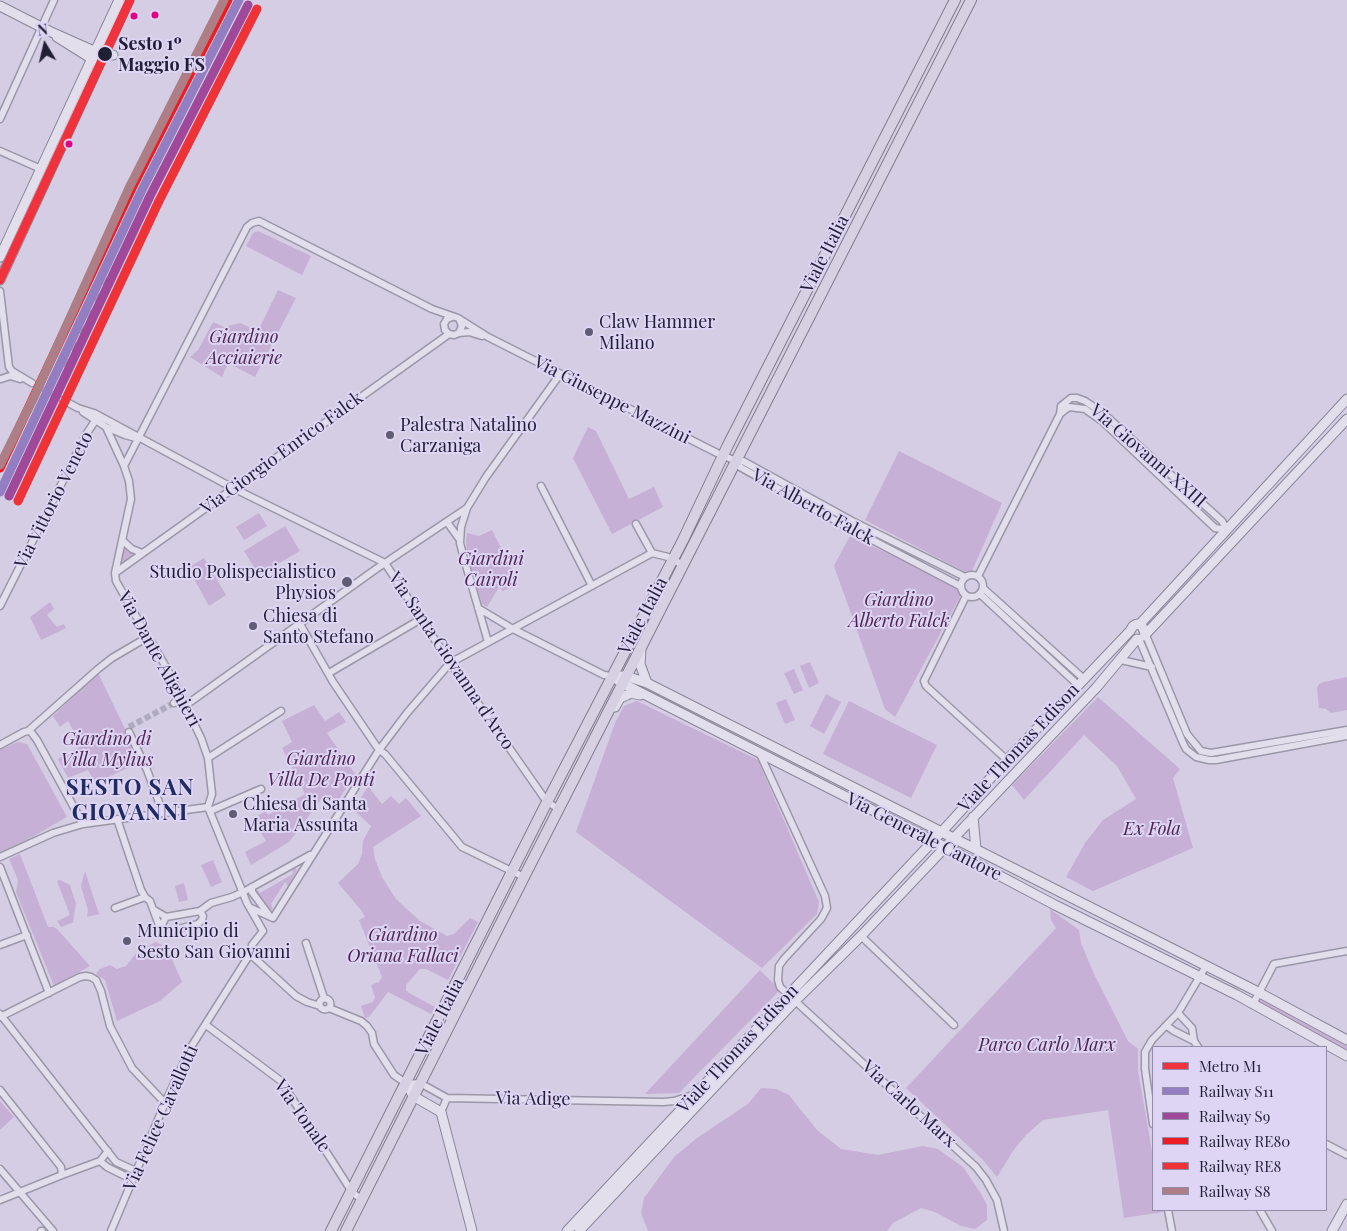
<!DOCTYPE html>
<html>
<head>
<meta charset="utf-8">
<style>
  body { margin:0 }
  #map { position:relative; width:1347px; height:1231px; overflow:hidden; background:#d4cde3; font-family:"Playfair Display",serif }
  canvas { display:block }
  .legend { position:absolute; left:1152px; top:1046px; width:175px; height:165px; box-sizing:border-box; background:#ded4f4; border:1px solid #928ca8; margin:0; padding:6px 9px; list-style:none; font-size:15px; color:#211f36 }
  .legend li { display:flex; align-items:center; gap:10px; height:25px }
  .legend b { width:25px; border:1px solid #928ca8 }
  .north { position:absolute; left:20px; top:20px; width:50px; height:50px; -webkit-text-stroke:4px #ded4f4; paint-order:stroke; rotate:351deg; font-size:14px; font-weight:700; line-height:20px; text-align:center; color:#211f36 }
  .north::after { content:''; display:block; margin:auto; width:18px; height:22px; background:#211f36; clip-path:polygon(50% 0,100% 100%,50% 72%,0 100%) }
</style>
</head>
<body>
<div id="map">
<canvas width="1347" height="1231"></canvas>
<ul class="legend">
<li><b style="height:6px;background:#ee333e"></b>Metro M1</li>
<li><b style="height:6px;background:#947ec2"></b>Railway S11</li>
<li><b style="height:6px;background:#a0499a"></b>Railway S9</li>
<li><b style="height:6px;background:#ed1c24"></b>Railway RE80</li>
<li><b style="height:6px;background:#ee3338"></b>Railway RE8</li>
<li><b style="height:6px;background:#ad7e85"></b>Railway S8</li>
</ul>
<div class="north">N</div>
</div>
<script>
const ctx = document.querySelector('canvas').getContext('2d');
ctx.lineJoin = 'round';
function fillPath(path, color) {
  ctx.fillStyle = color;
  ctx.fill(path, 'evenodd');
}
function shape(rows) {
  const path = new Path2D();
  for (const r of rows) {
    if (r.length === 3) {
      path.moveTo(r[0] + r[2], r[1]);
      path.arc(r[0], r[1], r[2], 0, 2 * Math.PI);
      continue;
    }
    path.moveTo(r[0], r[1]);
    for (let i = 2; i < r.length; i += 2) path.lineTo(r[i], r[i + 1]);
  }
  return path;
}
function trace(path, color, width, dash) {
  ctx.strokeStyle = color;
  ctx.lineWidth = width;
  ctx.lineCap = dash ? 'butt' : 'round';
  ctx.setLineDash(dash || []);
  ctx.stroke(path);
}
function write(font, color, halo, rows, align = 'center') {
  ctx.font = font + ' "Playfair Display",serif';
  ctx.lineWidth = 4;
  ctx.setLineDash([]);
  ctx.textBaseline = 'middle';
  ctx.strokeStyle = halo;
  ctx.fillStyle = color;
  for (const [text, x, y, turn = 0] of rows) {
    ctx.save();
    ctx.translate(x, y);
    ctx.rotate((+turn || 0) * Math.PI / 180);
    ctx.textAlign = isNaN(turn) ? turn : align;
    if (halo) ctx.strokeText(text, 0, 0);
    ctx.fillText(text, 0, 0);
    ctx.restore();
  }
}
fillPath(shape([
  [258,231,311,256,302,275,246,246,253,233],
  [278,290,296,298,255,377,228,363,222,377,190,357,198,350,213,322,224,327,240,323,258,331],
  [588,427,596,431,629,499,654,487,663,507,612,534,573,458],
  [899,451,1002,503,972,571,965,572,865,520],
  [259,513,267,526,244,540,236,527],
  [285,526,300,551,259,575,244,551],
  [492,530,519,584,503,591,499,587,487,607,482,604,467,555,466,541,467,533,479,536],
  [850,536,957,585,961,595,895,717,885,709,834,566],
  [124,545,138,554,118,568],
  [204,558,226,595,209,606,188,568],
  [50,602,54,609,47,615,57,627,64,624,66,628,41,640,30,617],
  [810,662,819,683,809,688,800,666],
  [794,669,803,690,794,694,784,673],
  [98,673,141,762,95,783,88,770,68,778,58,759,82,746,68,721,60,727,53,716],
  [1347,677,1347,710,1331,713,1326,709,1319,708,1317,688,1319,684,1324,682],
  [826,694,841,702,824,734,810,726],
  [1098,697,1180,769,1173,778,1193,848,1093,891,1066,877,1085,843,1103,820,1136,799,1117,766,1084,735,1024,800,1012,785],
  [786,699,795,720,785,724,776,703],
  [637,701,758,760,819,902,817,914,762,968,576,832,615,723,624,706],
  [849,701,937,745,911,798,823,754],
  [314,705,325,721,339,712,346,722,327,733,355,774,336,804,323,797,289,842,251,865,245,852,266,841,252,819,266,811,268,815,305,794,282,748,292,742,282,721],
  [18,742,27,744,67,817,27,840,0,852,0,750],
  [368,786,382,804,391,796,399,804,406,798,421,816,373,847,375,859,382,877,396,899,420,921,447,936,454,934,470,918,478,922,448,980,426,969,420,969,406,985,406,990,409,993,435,1007,431,1014,388,992,369,1017,365,1018,361,1006,373,1002,375,997,371,985,379,982,382,977,359,920,365,917,361,910,338,883,358,864,362,854,363,841,371,826,354,810],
  [20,854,48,927,54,927,57,929,90,966,54,986,16,892,18,880,9,859],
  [213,860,222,882,211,887,201,865],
  [295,868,297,870,288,886,285,882,271,904,273,909,271,910,255,891,257,890,260,893,293,874,292,870],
  [85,871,99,914,87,917,88,910,81,886],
  [60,880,70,885,76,904,73,921,74,922,61,927,57,921,70,915,57,881],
  [184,883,188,900,179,902,175,886],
  [1050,909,1079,930,1081,943,1094,974,1128,1041,1138,1049,1138,1071,1153,1157,1153,1210,1163,1210,1163,1212,1124,1218,1108,1110,1043,1120,1026,1135,1013,1151,997,1177,982,1159,906,1088,1056,928,1051,920],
  [156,942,167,948,182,982,160,1001,117,1021,105,980,96,974,100,969,110,965,117,969,126,966,138,951],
  [760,970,780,990,679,1093,645,1094],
  [1260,999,1347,1046,1347,1052,1258,1003],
  [761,1088,776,1089,789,1095,817,1130,841,1149,878,1155,923,1146,938,1149,963,1167,980,1192,987,1205,987,1220,975,1229,961,1226,935,1212,921,1208,893,1223,887,1231,648,1231,641,1213,644,1198,674,1157,697,1138,748,1104],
  [0,1101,14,1117,0,1130]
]), '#c7b0d5');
trace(shape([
  [32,383,63,400],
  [129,727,174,703]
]), '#b0aac0', 6, [6, 3]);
const street = shape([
  [0,119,54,0],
  [0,151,41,169],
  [0,291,9,367,12,371,32,383],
  [452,317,447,319,444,324,445,330,449,334,454,335,459,333,462,326,460,321],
  [459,333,469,332,482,336],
  [1,379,10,376,20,379],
  [63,400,78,408,94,413,233,488,385,563,450,663,547,802,559,809],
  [83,412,106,427,125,435,136,438],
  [1060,414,1069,407,1085,409,1102,421,1215,528,1227,530],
  [106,427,124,466,129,481,131,499,115,573,116,581,145,632,146,638,152,643,170,674,201,738,208,758,212,794,208,807],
  [736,461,740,467,838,522,960,586],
  [124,466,247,227,252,223,259,221,432,309,458,318,488,337,717,453,736,461,743,461,852,521,965,577],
  [541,486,592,586],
  [447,522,460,540],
  [636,524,652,553],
  [123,541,132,549,142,553],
  [115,573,449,334],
  [972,586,11],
  [978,576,1060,414,1061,406,1071,398,1077,398,1085,401,1104,414,1222,521,1227,530],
  [983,588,1084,679],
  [980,594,1078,685],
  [966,596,924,681,926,686,1007,760],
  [0,606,87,433,95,421],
  [478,608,513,629,604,675,612,676],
  [300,624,333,682,379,750,385,754,462,847,524,877],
  [1145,633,1187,734,1201,751,1211,753,1347,730],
  [1139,639,1183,743,1186,749,1196,757,1209,760,1216,760,1347,736],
  [488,642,463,555,460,543,461,527,467,508,486,477,558,377,563,377],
  [1121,660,1152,667],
  [329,673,421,619],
  [174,703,182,698],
  [186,705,376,569,467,508],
  [28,731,31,732,37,740,83,824],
  [129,732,147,770,163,813],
  [0,745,24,732,28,731,98,669,112,658,146,638],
  [760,754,825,896,827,908,821,919,784,959,779,966,778,980,780,987,976,1167,986,1180,997,1200,1004,1231],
  [208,758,281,711],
  [210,811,261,789],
  [117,819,141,890,145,897,150,901,160,928],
  [0,857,53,833,83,824,208,807],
  [0,867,49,993],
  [252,887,252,892,269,915],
  [115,908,145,897],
  [251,908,273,918,379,750,407,713,450,663,652,553,668,557,683,565],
  [154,910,166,917,200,911,203,916,202,920,198,924,170,931,164,931,160,928,166,917],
  [200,911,211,903,232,897,245,891,310,855],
  [861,936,954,1025],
  [306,943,324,998],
  [0,945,27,935],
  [250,954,296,996,307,1002,320,1006],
  [325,1004,5.5],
  [1253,1004,1274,964,1347,951],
  [329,1008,361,1021,367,1026,372,1033,374,1044,394,1075,407,1084,420,1083,447,1098,663,1102,674,1101,693,1095],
  [1178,1013,1192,1028,1194,1041,1198,1047],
  [0,1014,116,1162,136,1171],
  [0,1017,80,977,86,976,91,977,96,980,101,991,110,1026,132,1068,165,1103],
  [206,1025,281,1081,352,1192,362,1200],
  [1167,1026,1174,1031,1194,1041],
  [0,1090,61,1167,62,1175],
  [441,1112,447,1098],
  [1153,1124,1145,1069,1145,1052,1152,1040,1178,1013,1206,966],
  [1326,1144,1347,1155],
  [108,1151,100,1161,107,1167,133,1180],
  [0,1169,53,1231],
  [0,1200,62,1175,100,1161],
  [1168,1210,1172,1231],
  [1260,1210,1272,1231],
  [41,1231,42,1231],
  [111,1231,165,1103,191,1047,250,954,252,945,263,931,247,903,208,807]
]);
const secondary = shape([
  [0,6,49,31,103,55,113,55],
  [57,37,97,62],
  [0,257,119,0],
  [0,280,129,0],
  [1140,624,1347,399],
  [1144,636,1347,419],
  [641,650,640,664,647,683],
  [612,676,622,683,953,851,1055,905,1237,995,1347,1056],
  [619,676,626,676,647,683,1258,992,1347,1040],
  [615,707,620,698,627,695,631,693,640,695],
  [973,817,976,849],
  [407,1084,413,1096,441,1112,472,1231],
  [567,1231,948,825,1007,760,1130,631,1133,626,1137,624,1142,626,1145,633],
  [579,1231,796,1000,861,936,1096,688,1137,639],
  [1332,1231,1347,1204]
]);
const primary = shape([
  [331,1231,547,802,683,540,728,445,955,0],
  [346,1231,524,877,971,0]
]);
trace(street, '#9b97a8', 9);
trace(secondary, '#8a8698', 11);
trace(primary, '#807d8e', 12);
trace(street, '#e2deec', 6);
trace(secondary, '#e2deec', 9);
trace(primary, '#d6d0e2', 10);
trace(shape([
  [45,397,68,360,101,290,248,0]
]), '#a29eab', 2, [9, 9]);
trace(shape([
  [0,492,141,192,239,0]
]), '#947ec2', 9);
trace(shape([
  [9,496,150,196,248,5]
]), '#a0499a', 9);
trace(shape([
  [0,468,132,188,228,0]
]), '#ed1c24', 9);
trace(shape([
  [18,501,159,201,257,9]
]), '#ee3338', 9);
trace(shape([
  [0,465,34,397,129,188,224,0]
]), '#ad7e85', 9);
trace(shape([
  [0,280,130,0]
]), '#ee333e', 9);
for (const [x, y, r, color] of [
  [155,15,4.5,"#e5007d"],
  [134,16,4.5,"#e5007d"],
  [105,54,8,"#211f36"],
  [69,144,4.5,"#e5007d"],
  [589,332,5,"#605c73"],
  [390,435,5,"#605c73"],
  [347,582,6,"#605c73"],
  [253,626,5,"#605c73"],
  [233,814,5,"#605c73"],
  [127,941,5,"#605c73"]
]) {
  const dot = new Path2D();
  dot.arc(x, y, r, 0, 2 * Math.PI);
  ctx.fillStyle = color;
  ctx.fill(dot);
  trace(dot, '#ded4f4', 2);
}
write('bold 18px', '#211f36', '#ded4f4', [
  ["Sesto 1º",118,44],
  ["Maggio FS",118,65]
], 'left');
write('18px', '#211f36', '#ded4f4', [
  ["Viale Italia",825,254,-63],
  ["Via Giuseppe Mazzini",612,400,27],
  ["Via Giorgio Enrico Falck",282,453,-36],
  ["Via Giovanni XXIII",1148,456,41],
  ["Via Vittorio Veneto",54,500,-63],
  ["Via Alberto Falck",813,507,29],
  ["Viale Italia",643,616,-62],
  ["Via Dante Alighieri",159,659,61],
  ["Via Santa Giovanna d'Arco",451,661,56],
  ["Viale Thomas Edison",1019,748,-47],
  ["Via Generale Cantore",924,837,27],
  ["Viale Italia",440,1017,-63],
  ["Viale Thomas Edison",738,1049,-47],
  ["Via Adige",533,1099,1],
  ["Via Carlo Marx",909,1104,42],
  ["Via Tonale",302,1116,55],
  ["Via Felice Cavallotti",161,1118,-66]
]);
write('18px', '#211f36', '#ded4f4', [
  ["Claw Hammer",599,322],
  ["Milano",599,343],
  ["Palestra Natalino",400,425],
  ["Carzaniga",400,446],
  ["Studio Polispecialistico",336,572,"right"],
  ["Physios",336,593,"right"],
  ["Chiesa di",263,616],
  ["Santo Stefano",263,637],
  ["Chiesa di Santa",243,804],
  ["Maria Assunta",243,825],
  ["Municipio di",137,931],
  ["Sesto San Giovanni",137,952]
], 'left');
write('italic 18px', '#4c2652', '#ded4f4', [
  ["Giardino",244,337],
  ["Acciaierie",244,358],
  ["Giardini",491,559],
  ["Cairoli",491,580],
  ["Giardino",899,600],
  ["Alberto Falck",899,621],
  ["Giardino di",107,739],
  ["Villa Mylius",107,760],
  ["Giardino",321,759],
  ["Villa De Ponti",321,780],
  ["Ex Fola",1152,829],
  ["Giardino",403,935],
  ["Oriana Fallaci",403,956],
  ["Parco Carlo Marx",1047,1045]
]);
ctx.letterSpacing = '1px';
write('bold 22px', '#202c61', '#ded4f4', [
  ["SESTO SAN",130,788],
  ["GIOVANNI",130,813]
]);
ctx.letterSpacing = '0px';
</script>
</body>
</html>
